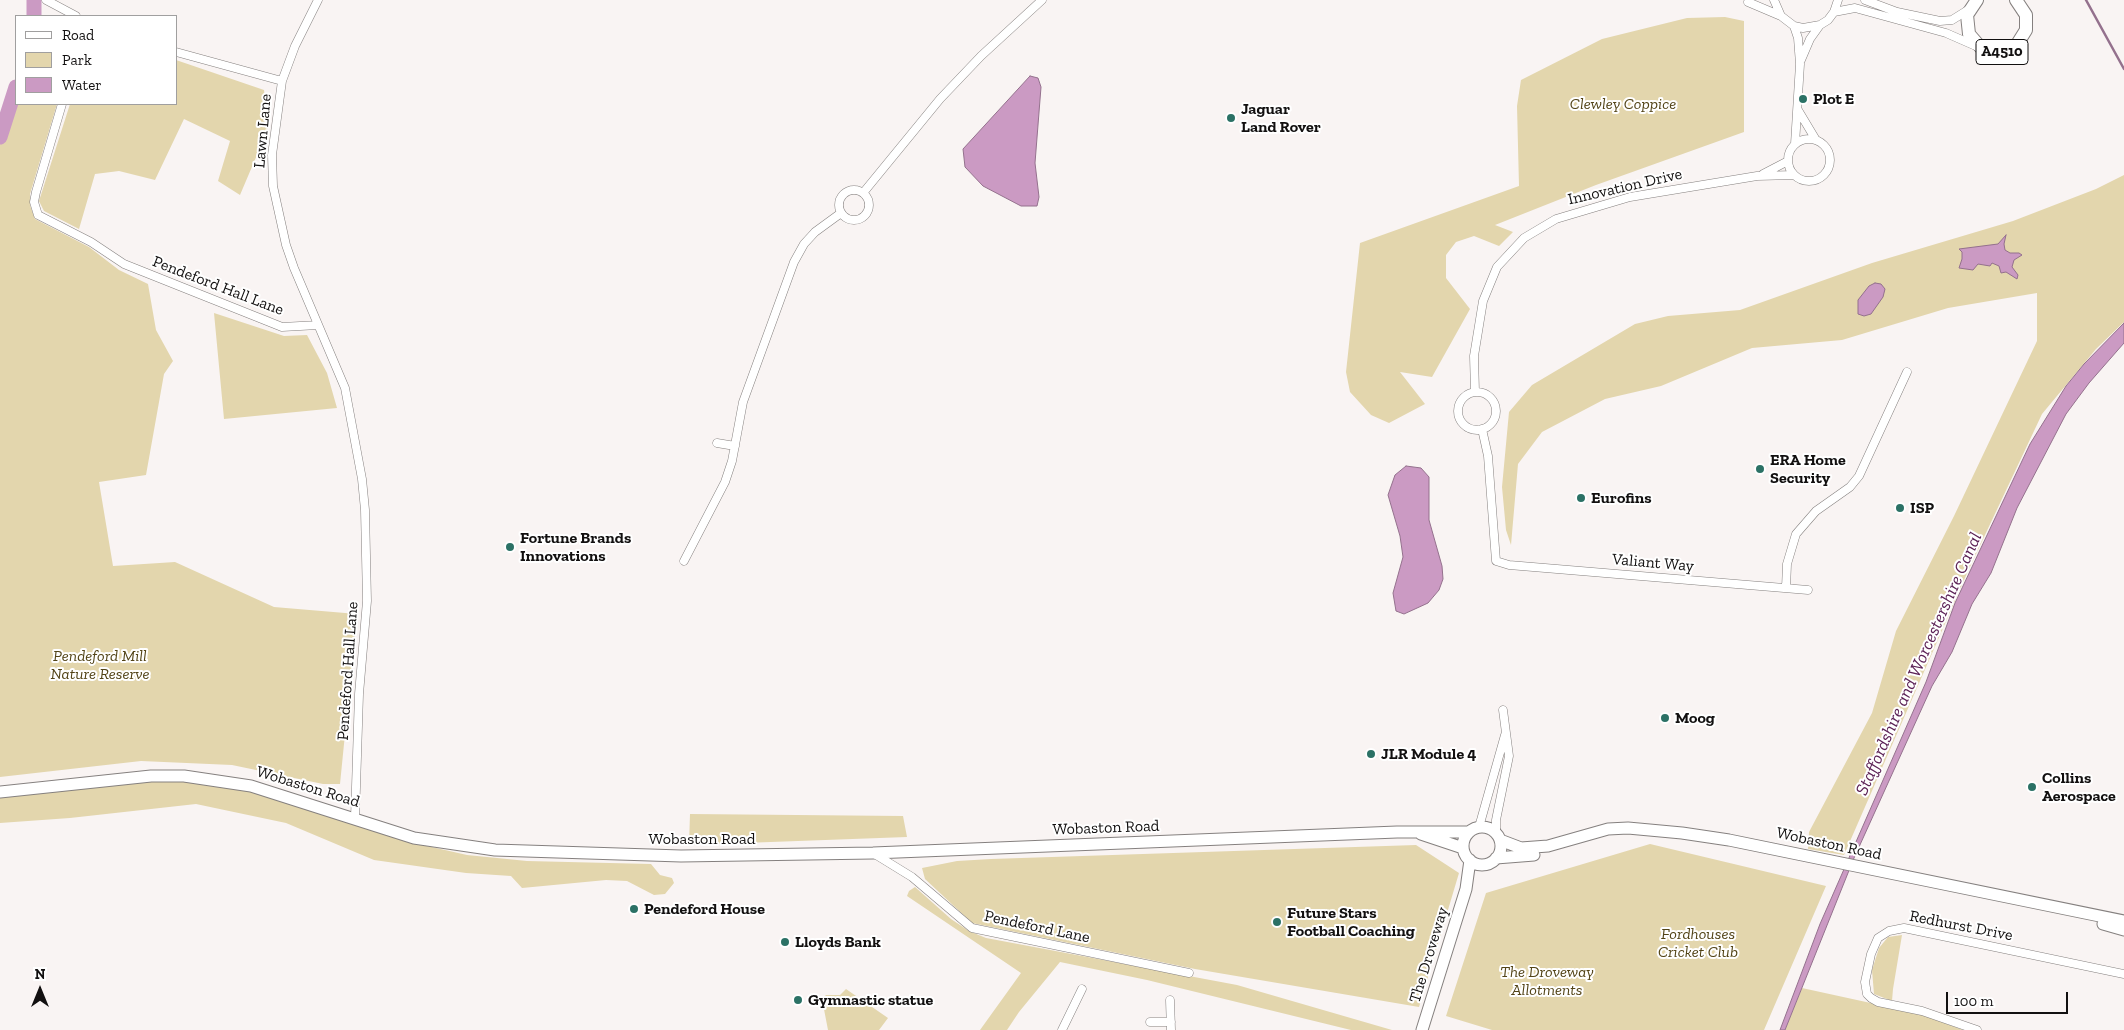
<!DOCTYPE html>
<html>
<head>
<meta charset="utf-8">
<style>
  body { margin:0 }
  #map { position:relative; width:2124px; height:1030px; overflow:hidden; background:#f9f4f3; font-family:"Zilla Slab",serif }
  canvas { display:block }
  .legend { position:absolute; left:15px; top:15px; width:162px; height:90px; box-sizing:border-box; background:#fff; border:1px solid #a09f9f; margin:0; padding:6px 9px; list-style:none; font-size:15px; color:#121010 }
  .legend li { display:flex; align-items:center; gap:10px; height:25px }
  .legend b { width:25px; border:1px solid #a09f9f }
  .north { position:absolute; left:15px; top:965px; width:50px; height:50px; -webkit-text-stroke:4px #fff; paint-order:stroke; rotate:0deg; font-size:14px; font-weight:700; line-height:20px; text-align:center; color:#121010 }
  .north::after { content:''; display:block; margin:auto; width:18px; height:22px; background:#121010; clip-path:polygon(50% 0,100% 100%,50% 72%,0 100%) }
  .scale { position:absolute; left:1946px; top:992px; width:122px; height:22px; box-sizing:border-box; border:2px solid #121010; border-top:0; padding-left:6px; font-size:15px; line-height:18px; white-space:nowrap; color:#121010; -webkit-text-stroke:4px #fff; paint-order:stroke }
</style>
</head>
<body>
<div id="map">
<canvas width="2124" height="1030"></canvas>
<ul class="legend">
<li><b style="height:6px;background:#fff"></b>Road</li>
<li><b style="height:14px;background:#e3d6ad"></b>Park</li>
<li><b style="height:14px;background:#cb9ac3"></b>Water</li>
</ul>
<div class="north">N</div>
<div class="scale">100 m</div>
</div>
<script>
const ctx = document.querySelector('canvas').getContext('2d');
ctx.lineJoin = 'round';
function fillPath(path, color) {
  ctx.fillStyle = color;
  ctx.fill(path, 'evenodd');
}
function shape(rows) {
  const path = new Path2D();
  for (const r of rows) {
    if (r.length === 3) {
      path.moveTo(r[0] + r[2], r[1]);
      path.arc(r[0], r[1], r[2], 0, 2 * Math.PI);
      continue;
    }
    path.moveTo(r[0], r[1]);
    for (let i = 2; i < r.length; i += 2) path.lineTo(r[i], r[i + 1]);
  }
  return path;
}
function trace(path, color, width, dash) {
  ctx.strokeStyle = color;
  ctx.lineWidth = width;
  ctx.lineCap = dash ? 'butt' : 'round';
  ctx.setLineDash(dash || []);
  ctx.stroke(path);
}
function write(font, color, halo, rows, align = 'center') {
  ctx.font = font + ' "Zilla Slab",serif';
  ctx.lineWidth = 4;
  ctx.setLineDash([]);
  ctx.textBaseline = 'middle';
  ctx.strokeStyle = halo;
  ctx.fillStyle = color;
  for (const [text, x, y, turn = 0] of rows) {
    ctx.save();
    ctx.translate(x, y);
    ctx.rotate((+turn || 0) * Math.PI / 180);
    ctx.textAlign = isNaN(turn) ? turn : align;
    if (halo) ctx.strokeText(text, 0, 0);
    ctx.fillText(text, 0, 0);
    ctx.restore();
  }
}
fillPath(shape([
  [1725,17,1744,21,1744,132,1596,185,1495,225,1513,232,1499,246,1474,236,1456,242,1446,255,1446,278,1470,309,1432,377,1400,372,1425,404,1389,423,1371,415,1350,392,1346,372,1360,243,1519,186,1517,106,1521,80,1602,39,1687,18],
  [176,60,264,90,268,129,240,195,218,181,230,141,184,119,155,180,119,171,95,174,79,229,44,211,39,201,70,104,176,104],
  [16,87,16,104,57,104,30,194,30,205,35,219,89,247,119,270,148,284,156,330,173,361,164,374,146,475,99,482,113,566,175,562,274,607,357,614,340,784,323,784,232,765,141,761,0,777,0,137],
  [2124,175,2124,322,2096,349,2042,414,1968,571,1844,855,1808,849,1809,832,1872,713,1896,631,1954,516,2037,341,2037,293,1948,308,1842,340,1752,348,1661,386,1605,399,1542,432,1518,464,1511,545,1506,530,1502,487,1509,412,1532,385,1635,324,1668,316,1740,310,1872,263,2013,221,2096,189],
  [214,313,284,336,307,335,327,373,337,408,224,419],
  [153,780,185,780,250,791,414,843,467,855,527,861,651,864,660,875,672,878,674,883,665,894,654,895,627,881,606,880,522,888,511,876,466,873,374,860,286,823,196,804,70,818,0,823,0,797],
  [690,814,903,816,907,837,689,845],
  [1650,844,1826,886,1764,1030,1492,1030,1446,1016,1486,893],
  [1416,845,1459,873,1419,1007,1195,969,972,923,925,879,922,868,957,861,991,859],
  [915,887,951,919,969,931,986,938,1237,985,1392,1030,1351,1030,1147,980,1060,962,1019,1012,1007,1030,980,1030,1021,973,907,896,909,891],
  [1902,935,1893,989,1892,1001,1874,994,1872,970,1879,948,1888,937],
  [1802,988,1921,1014,1963,1030,1785,1030],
  [846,989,888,1018,879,1030,828,1030,822,999,826,995,840,995]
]), '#e3d6ad');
const water = shape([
  [1030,76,1038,78,1041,87,1035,163,1039,197,1037,206,1021,206,983,186,965,167,963,149,1030,76],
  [2006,235,2004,244,2005,250,2010,253,2019,253,2022,255,2014,260,2012,267,2018,275,2017,279,2006,272,2001,273,1999,266,1992,263,1990,266,1978,264,1973,270,1959,268,1962,259,1962,252,1959,249,1998,244,2006,235],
  [1875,283,1881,284,1885,289,1883,297,1871,314,1864,316,1858,314,1858,300,1869,286,1875,283],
  [2124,323,2124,343,2089,383,2066,414,2017,508,1991,573,1972,604,1952,652,1932,686,1854,858,1785,1030,1780,1030,1820,924,1926,682,1955,603,2030,444,2066,386,2084,364,2124,323],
  [1406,466,1421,468,1429,477,1429,520,1442,566,1443,579,1439,590,1428,603,1404,614,1396,611,1393,593,1403,557,1400,536,1388,495,1395,475,1406,466]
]);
fillPath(water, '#cb9ac3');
trace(water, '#94718d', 1);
trace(shape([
  [2086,0,2124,69]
]), '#94718d', 2.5);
trace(shape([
  [34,16,34,0],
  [0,137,16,87]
]), '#cb9ac3', 15);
const street = shape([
  [46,0,76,16],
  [318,0,295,46,282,81,272,155,273,186,286,245,294,268,345,388,362,479,365,510,367,601,359,694,355,818],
  [1774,0,1781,16,1794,26,1803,28,1820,25,1828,20,1834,12,1838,0],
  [1865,0,1897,12,1940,21,1952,20,1968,10],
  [1748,2,1781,16],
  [1834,12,1855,8,1946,33,1978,47],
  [1794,26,1798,38,1800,64,1795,144],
  [176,52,282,81],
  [1801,60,1810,39,1820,25],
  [62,104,36,192,34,202,38,215,91,242,124,264,282,327,318,325],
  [1798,110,1816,140],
  [1809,160,21],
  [1763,174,1788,161],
  [854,205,15],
  [863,193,940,99,981,56,1042,0],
  [1475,392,1474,356,1483,301,1497,267,1524,238,1556,219,1630,197,1757,176,1794,175],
  [1477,411,19],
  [1482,429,1488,456,1496,561,1509,565,1808,590],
  [717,443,735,446],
  [684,561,725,482,732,461,743,402,794,262,804,244,815,232,841,213],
  [1786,588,1787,564,1796,534,1816,511,1850,487,1859,476,1907,372],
  [1479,827,1505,735],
  [1496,833,1496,820,1509,756,1503,710],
  [873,853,912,877,972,928,1189,973],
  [1170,1000,1171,1030],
  [1150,1022,1171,1022],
  [1062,1030,1082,989],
  [1977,1030,1922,1011,1878,1002,1871,998,1867,994,1865,982,1871,954,1878,938,1889,931,1904,928,2124,974]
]);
const secondary = shape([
  [0,792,151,776,184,776,251,786,414,838,495,850,681,856,873,853,1397,832,1469,832],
  [1482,846,19],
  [1421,834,1463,848],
  [1500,840,1521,848,1548,846,1608,829,1628,828,1682,833,1729,840,2124,921],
  [1496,858,1534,855],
  [2103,924,2124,930],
  [1422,1030,1466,889,1470,860]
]);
const primary = shape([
  [1977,0,1967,15,1969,34,1982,49,2000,53,2016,46,2026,30,2026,15,2016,0]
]);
trace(street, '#85807f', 9);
trace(secondary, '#85807f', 13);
trace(primary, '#85807f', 14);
trace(street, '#fff', 8);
trace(secondary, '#fff', 11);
trace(primary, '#fff', 12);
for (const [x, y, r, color] of [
  [1803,99,5,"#2b7165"],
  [1231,118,5,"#2b7165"],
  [1760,469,5,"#2b7165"],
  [1581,498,5,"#2b7165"],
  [1900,508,5,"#2b7165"],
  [510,547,5,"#2b7165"],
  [1665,718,5,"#2b7165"],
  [1371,754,5,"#2b7165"],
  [2032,787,5,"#2b7165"],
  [634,909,5,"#2b7165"],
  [1277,922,5,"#2b7165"],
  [785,942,5,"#2b7165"],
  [798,1000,5,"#2b7165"]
]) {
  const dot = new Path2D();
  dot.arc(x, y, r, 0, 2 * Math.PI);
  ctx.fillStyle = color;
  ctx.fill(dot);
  trace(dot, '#fff', 2);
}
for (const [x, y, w] of [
  [2002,52,52]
]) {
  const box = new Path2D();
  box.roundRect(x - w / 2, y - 12.5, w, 25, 4);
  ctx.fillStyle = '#fff';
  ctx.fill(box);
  trace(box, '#121010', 1);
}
write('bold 15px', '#121010', null, [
  ["A4510",2002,52]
]);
write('bold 16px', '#121010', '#fff', [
  ["Plot E",1813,99],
  ["Jaguar",1241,109],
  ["Land Rover",1241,127],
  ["ERA Home",1770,460],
  ["Security",1770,478],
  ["Eurofins",1591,498],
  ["ISP",1910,508],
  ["Fortune Brands",520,538],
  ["Innovations",520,556],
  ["Moog",1675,718],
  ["JLR Module 4",1381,754],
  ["Collins",2042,778],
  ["Aerospace",2042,796],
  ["Pendeford House",644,909],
  ["Future Stars",1287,913],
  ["Football Coaching",1287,931],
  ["Lloyds Bank",795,942],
  ["Gymnastic statue",808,1000]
], 'left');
write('italic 16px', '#524316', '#fff', [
  ["Clewley Coppice",1623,104],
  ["Pendeford Mill",100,656],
  ["Nature Reserve",100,674],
  ["Fordhouses",1698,934],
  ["Cricket Club",1698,952],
  ["The Droveway",1547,972],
  ["Allotments",1547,990]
]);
write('16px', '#121010', '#fff', [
  ["Lawn Lane",263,131,-85],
  ["Innovation Drive",1625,187,-13],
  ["Pendeford Hall Lane",218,286,21],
  ["Valiant Way",1653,563,5],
  ["Pendeford Hall Lane",348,671,-86],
  ["Wobaston Road",308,787,17],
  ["Wobaston Road",1106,828,-2],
  ["Wobaston Road",702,839],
  ["Wobaston Road",1829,844,12],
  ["Redhurst Drive",1961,926,11],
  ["Pendeford Lane",1037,927,12],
  ["The Droveway",1429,955,-73]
]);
write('italic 18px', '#5c2256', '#fff', [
  ["Staffordshire and Worcestershire Canal",1919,664,-66]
]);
</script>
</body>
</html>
